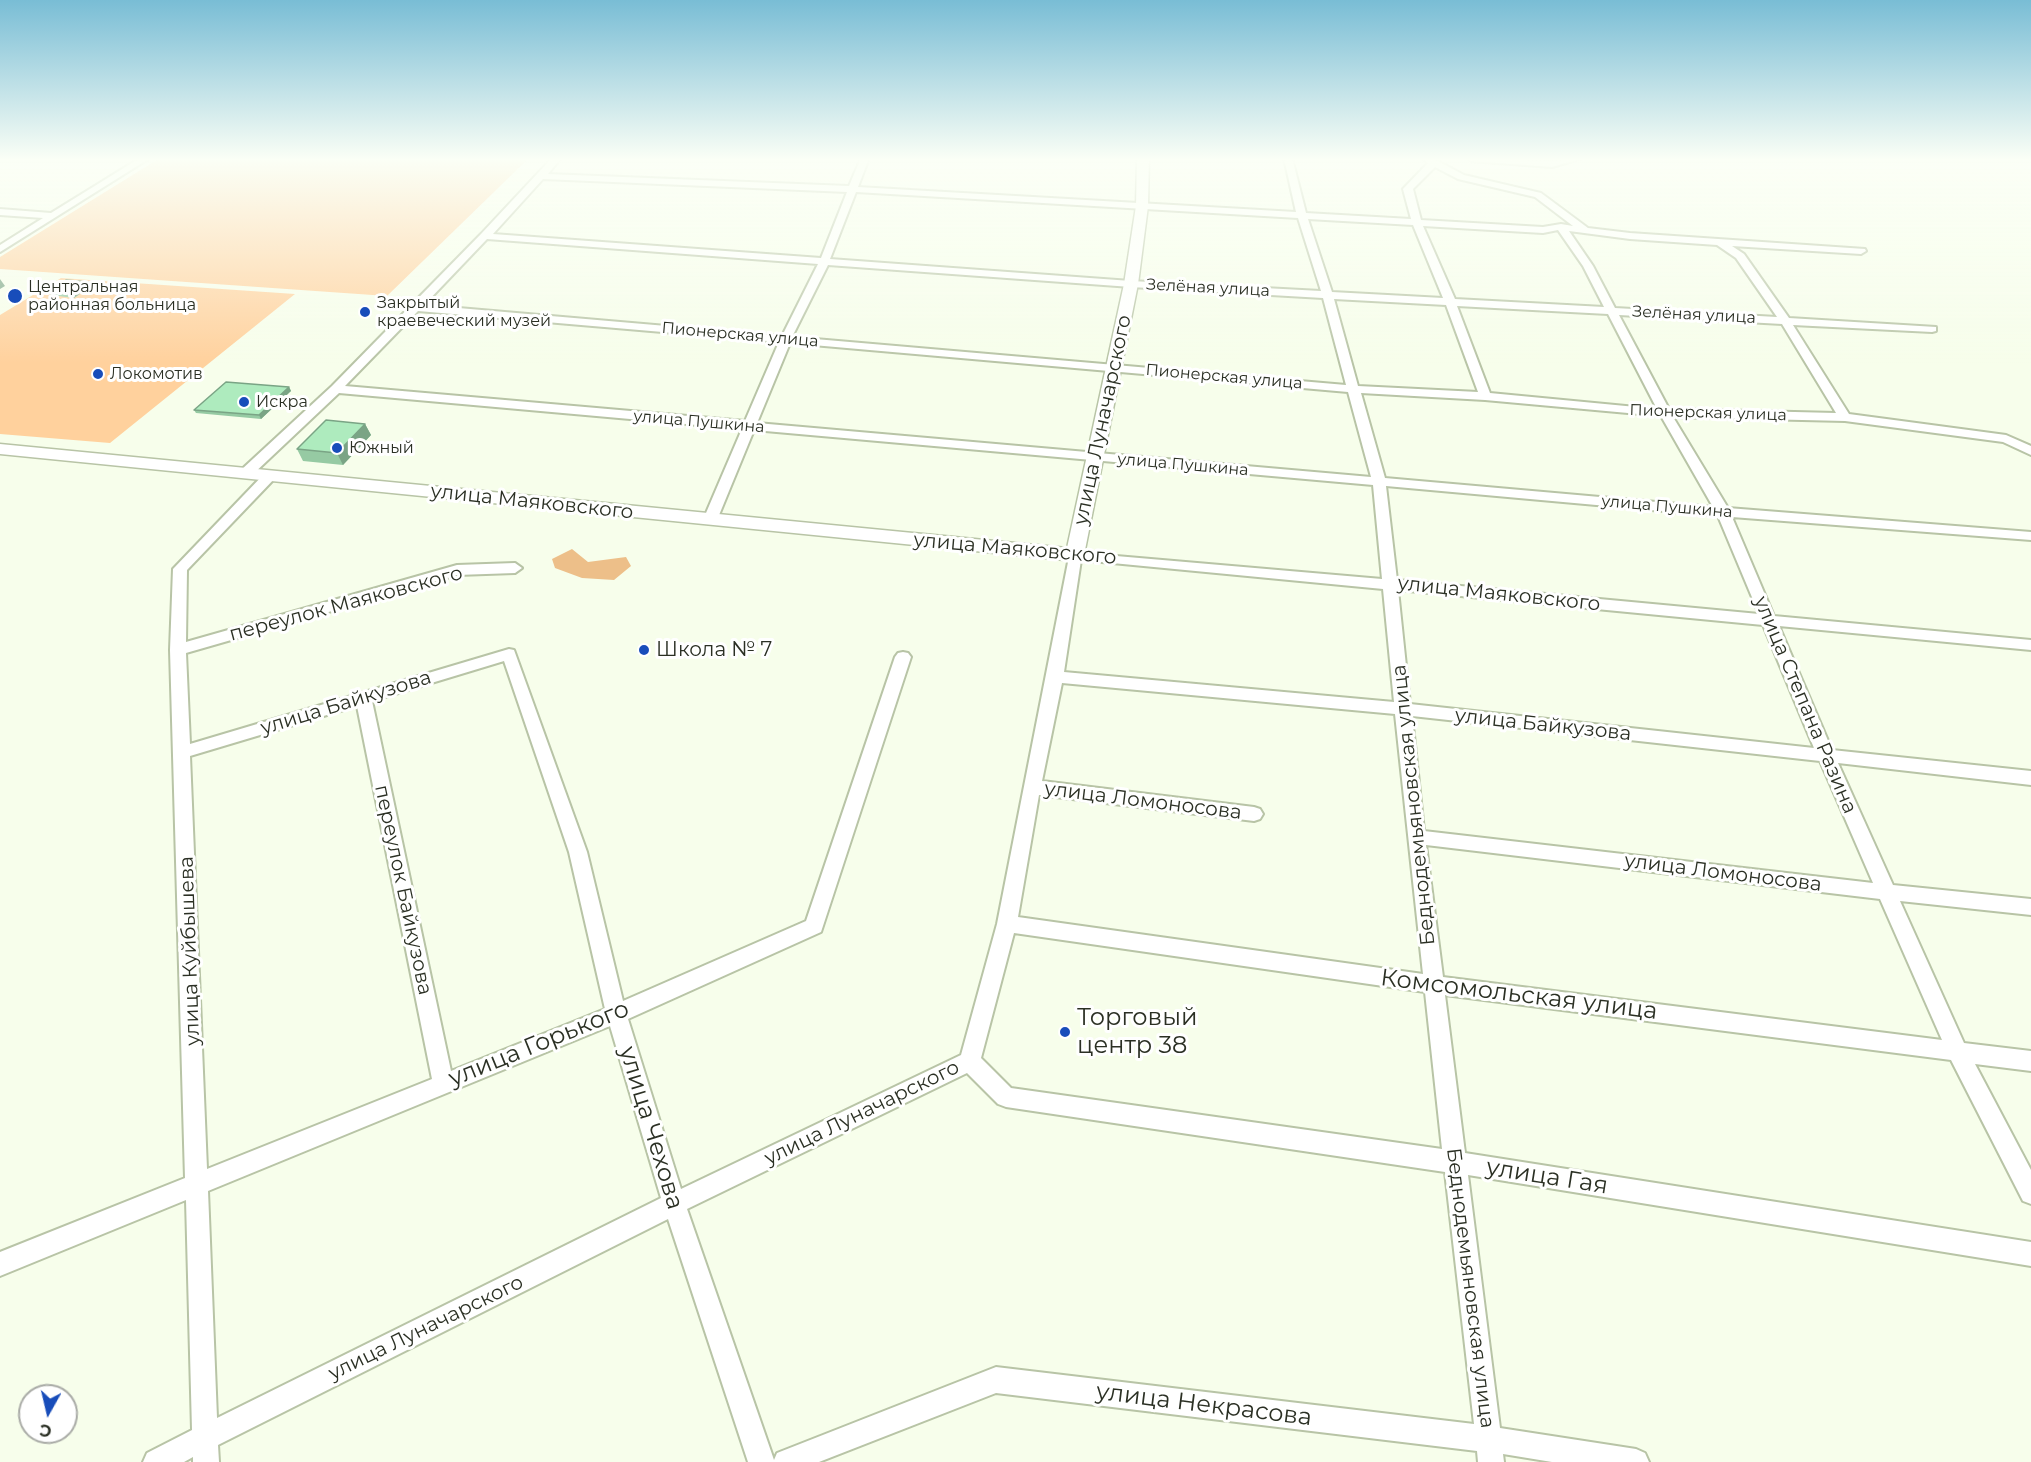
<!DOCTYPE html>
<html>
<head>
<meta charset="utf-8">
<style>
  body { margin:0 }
  #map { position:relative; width:2031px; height:1462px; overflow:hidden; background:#f7feeb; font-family:Montserrat,sans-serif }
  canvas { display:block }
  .north { position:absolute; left:18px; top:1384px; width:60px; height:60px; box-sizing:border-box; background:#fff; border:2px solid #aaaca7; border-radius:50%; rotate:188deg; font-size:16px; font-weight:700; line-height:24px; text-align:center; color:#2b3024 }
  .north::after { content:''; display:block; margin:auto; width:21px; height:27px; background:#184dba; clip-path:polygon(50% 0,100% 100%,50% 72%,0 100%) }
</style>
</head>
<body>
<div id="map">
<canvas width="2031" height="1462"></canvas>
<div class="north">С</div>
</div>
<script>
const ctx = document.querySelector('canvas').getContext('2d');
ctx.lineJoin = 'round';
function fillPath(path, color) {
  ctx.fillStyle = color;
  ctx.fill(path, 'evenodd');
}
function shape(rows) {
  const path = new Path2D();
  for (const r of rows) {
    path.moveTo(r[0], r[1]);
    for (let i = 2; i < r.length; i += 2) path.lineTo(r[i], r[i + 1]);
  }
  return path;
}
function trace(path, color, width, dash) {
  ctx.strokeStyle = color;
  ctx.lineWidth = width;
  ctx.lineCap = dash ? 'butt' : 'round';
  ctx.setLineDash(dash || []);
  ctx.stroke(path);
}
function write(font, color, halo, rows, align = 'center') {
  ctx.font = font + ' Montserrat,sans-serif';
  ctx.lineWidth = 6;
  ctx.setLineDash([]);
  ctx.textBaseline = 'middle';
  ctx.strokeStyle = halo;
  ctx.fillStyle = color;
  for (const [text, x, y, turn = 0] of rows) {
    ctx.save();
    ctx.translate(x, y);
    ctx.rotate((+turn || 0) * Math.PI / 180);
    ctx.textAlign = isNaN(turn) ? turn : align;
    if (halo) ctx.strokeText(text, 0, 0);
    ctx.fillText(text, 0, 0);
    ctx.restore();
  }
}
fillPath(shape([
  [160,158,529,158,387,296,0,269,0,257],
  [61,278,295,294,110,443,0,434,0,315]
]), '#ffd19d');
fillPath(shape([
  [572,549,588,562,626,557,631,566,614,580,582,578,555,568,552,559]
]), '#edbf89');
const minor = shape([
  [140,158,150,158,0,252,0,245,43,218,0,215,0,209,51,213,140,158],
  [552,158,561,158,548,174,849,186,861,158,869,158,858,187,1296,212,1284,158,1292,158,1306,213,1411,219,1403,189,1428,163,1422,158,1432,158,1464,175,1541,193,1588,228,1630,233,1865,249,1866,251,1861,254,1732,246,1744,254,1789,318,1936,327,1936,331,1932,332,1793,325,1849,414,2006,435,2031,446,2031,455,2003,442,1845,421,1673,417,1728,508,2031,532,2031,540,1732,517,1774,616,2031,640,2031,650,1779,626,1832,750,2031,771,2031,785,1838,763,1893,885,2031,899,2031,915,1900,901,1964,1043,2031,1051,2031,1071,1975,1064,2031,1170,2031,1204,2023,1201,1951,1060,1445,995,1465,1153,2031,1242,2031,1266,1468,1175,1500,1428,1636,1449,1645,1453,1649,1462,1552,1462,1503,1454,1504,1462,1478,1462,1477,1451,996,1393,819,1462,748,1462,668,1219,218,1445,219,1462,193,1462,193,1457,184,1462,143,1462,147,1453,192,1430,186,1200,0,1276,0,1252,185,1178,170,650,173,569,265,473,270,472,277,476,187,570,186,642,457,565,515,563,522,568,515,573,457,575,186,653,190,744,509,649,514,650,587,852,623,1001,806,921,895,657,898,653,903,652,908,653,911,657,821,932,628,1019,681,1189,961,1055,997,924,1070,552,1382,579,1373,485,754,430,717,520,710,524,703,520,742,429,339,393,251,476,241,476,239,473,241,470,332,386,481,234,552,158],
  [1435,167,1458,179,1535,197,1573,226,1561,224,1543,227,1421,220,1413,189,1435,167],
  [543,179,847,192,821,258,493,234,543,179],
  [856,192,1298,218,1321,291,1131,281,830,259,856,192],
  [1308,219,1413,225,1443,298,1332,292,1308,219],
  [1423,226,1543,233,1558,230,1583,266,1604,307,1455,299,1423,226],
  [1569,231,1630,239,1717,245,1736,258,1777,317,1615,308,1593,266,1569,231],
  [487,239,818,264,782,336,424,305,487,239],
  [828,265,1131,287,1323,298,1346,385,792,337,828,265],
  [1334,299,1446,305,1478,392,1358,386,1334,299],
  [1457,306,1608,314,1657,409,1490,393,1457,306],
  [418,311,779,342,745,421,345,386,418,311],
  [1619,315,1782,324,1836,413,1669,409,1619,315],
  [790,343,1348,392,1371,477,757,423,790,343],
  [1361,393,1485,400,1661,416,1713,507,1385,478,1361,393],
  [1386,486,1718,516,1759,614,1397,580,1386,486],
  [1081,560,1383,589,1394,702,1064,672,1081,560],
  [1398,590,1763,625,1814,748,1410,704,1398,590],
  [504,661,569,852,605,1009,451,1071,372,701,504,661],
  [1062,683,1395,714,1423,974,1018,917,1039,795,1254,821,1260,819,1263,814,1260,809,1254,807,1042,781,1062,683],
  [357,706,432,1079,207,1169,190,756,357,706],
  [1412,716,1820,761,1873,883,1424,831,1412,716],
  [1426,845,1880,899,1942,1040,1443,977,1426,845],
  [1014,933,1425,992,1442,1149,1011,1088,981,1058,1014,933],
  [610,1026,661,1198,217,1418,208,1191,610,1026],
  [967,1073,998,1104,1006,1107,1445,1172,1474,1424,996,1367,777,1453,774,1460,687,1209,967,1073],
  [1467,158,1552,161,1583,158,1552,167,1471,161,1467,158]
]);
const major = shape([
  [1137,158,1149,158,1148,206,1138,284,1084,555,1081,559,1075,561,0,454,0,444,1067,548,1124,284,1136,206,1137,158]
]);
trace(minor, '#b8c4a6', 4);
trace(major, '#b8c4a6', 3);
fillPath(minor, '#fff');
fillPath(major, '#fff');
fillPath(shape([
  [91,286,74,298,51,295,48,292],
  [289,387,291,391,261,419,196,413,194,410],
  [365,424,371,435,343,465,303,461,297,449]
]), '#96caa3');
fillPath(shape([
  [0,279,5,286,0,289],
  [89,282,91,286,74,298,71,294],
  [289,387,291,391,261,419,259,415],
  [365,424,371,435,343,465,337,453]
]), '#7aa485');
const building = shape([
  [66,280,89,282,71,294,48,292,66,280],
  [226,382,289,387,259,415,194,410,226,382],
  [326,420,365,424,337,453,297,449,326,420]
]);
fillPath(building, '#aeebbe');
trace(building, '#7aa485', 1.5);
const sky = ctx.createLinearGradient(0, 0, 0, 363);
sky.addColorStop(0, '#79bdd5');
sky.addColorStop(0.44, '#fbfff6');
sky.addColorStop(1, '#fbfff600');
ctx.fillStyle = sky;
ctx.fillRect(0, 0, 2031, 363);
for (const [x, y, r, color] of [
  [15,296,8,"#184dba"],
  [365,312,6,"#184dba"],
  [98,374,6,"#184dba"],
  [244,402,6,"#184dba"],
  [337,448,6,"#184dba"],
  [644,650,6,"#184dba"],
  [1065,1032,6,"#184dba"]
]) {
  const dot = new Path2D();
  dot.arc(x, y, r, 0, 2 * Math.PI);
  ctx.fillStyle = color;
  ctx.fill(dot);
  trace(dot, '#fff', 2);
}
write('16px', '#2b3024', '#fff', [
  ["Центральная",28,287],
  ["районная больница",28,305],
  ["Закрытый",377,303],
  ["краевеческий музей",377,321],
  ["Локомотив",110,374],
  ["Искра",256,402],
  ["Южный",349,448]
], 'left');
write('16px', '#2b3024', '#fff', [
  ["Зелёная улица",1208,288,3],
  ["Зелёная улица",1694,315,3],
  ["Пионерская улица",740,335,5],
  ["Пионерская улица",1224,377,5],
  ["Пионерская улица",1708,413,2],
  ["улица Пушкина",699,422,5],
  ["улица Пушкина",1183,465,5],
  ["улица Пушкина",1667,507,5]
]);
write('20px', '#2b3024', '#fff', [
  ["улица Луначарского",1103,420,-78],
  ["улица Маяковского",532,502,6],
  ["улица Маяковского",1015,549,5],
  ["улица Маяковского",1499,594,6],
  ["переулок Маяковского",346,604,-15],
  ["улица Байкузова",346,703,-17],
  ["улица Степана Разина",1805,705,67],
  ["улица Байкузова",1543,725,6],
  ["улица Ломоносова",1143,801,7],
  ["Беднодемьяновская улица",1414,805,-96],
  ["улица Ломоносова",1723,873,7],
  ["переулок Байкузова",403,890,78],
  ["улица Куйбышева",190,951,-92],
  ["улица Луначарского",862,1113,-26],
  ["Беднодемьяновская улица",1470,1288,83],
  ["улица Луначарского",426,1328,-26]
]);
write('20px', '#2b3024', '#fff', [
  ["Школа № 7",656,650]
], 'left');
write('24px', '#2b3024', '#fff', [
  ["Комсомольская улица",1519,995,7],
  ["улица Горького",539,1044,-22],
  ["улица Чехова",651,1128,73],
  ["улица Гая",1547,1177,9],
  ["улица Некрасова",1204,1405,7]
]);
write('24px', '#2b3024', '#fff', [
  ["Торговый",1077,1018],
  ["центр 38",1077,1046]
], 'left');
</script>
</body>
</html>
